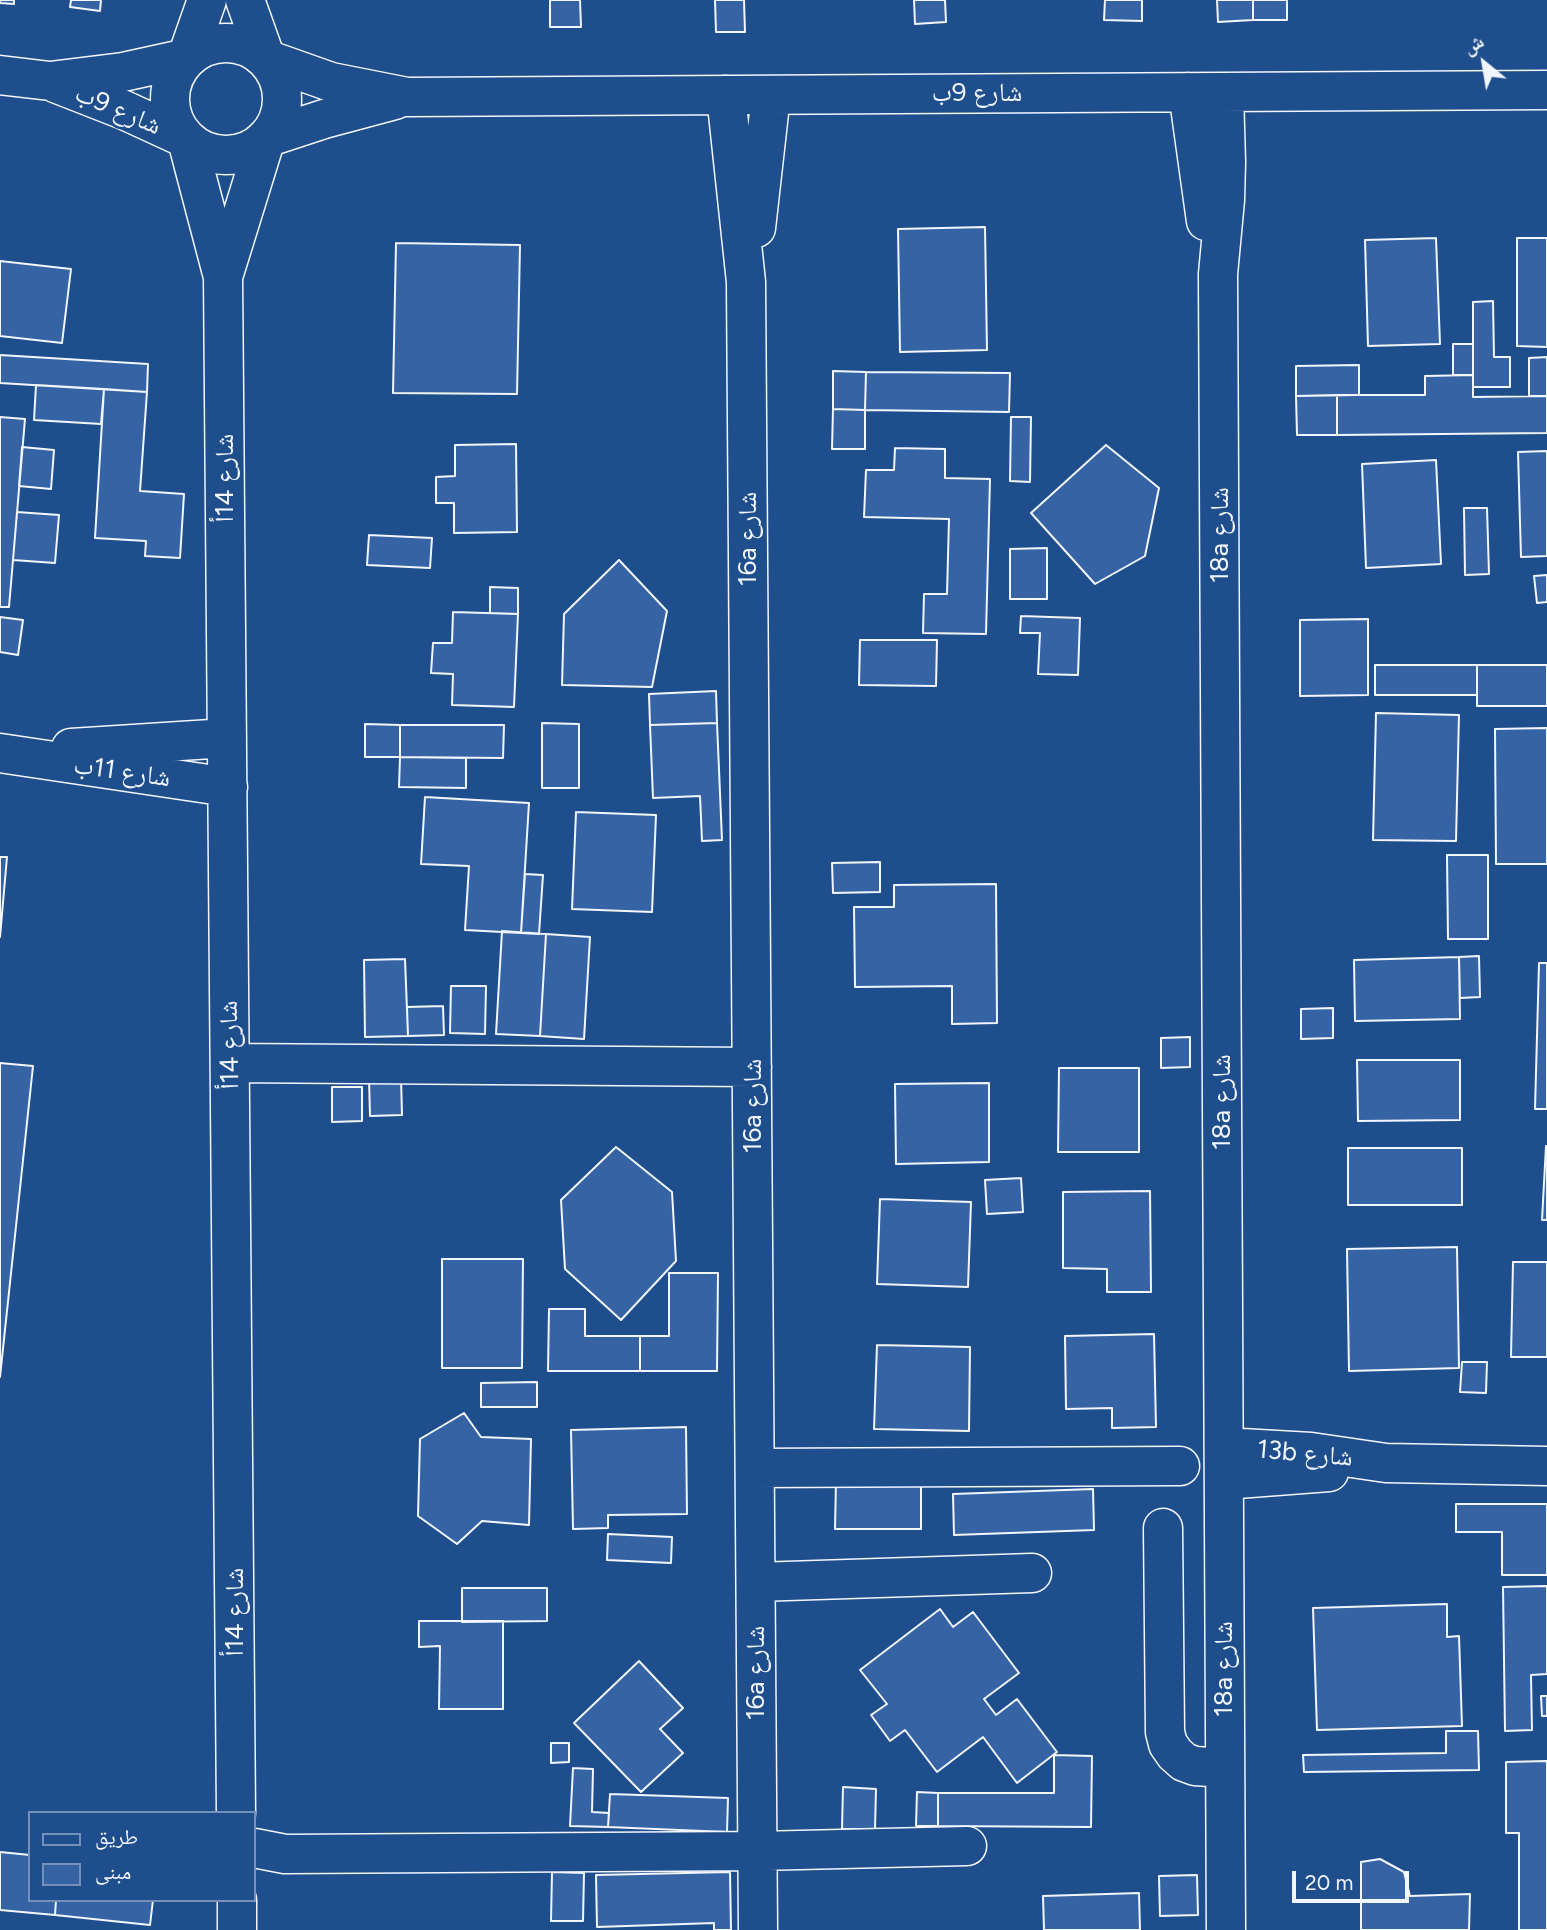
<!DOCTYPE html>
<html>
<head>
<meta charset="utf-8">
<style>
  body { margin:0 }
  #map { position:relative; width:1547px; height:1930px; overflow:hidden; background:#1f4e8c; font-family:Figtree,"Noto Naskh Arabic",sans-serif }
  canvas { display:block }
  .legend { position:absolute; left:28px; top:1811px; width:228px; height:91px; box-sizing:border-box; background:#1f4e8c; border:2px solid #7391ba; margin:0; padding:9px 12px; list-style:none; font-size:21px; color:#f2f6ff }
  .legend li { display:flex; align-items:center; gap:14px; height:35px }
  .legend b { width:35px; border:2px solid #7391ba }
  .north { position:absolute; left:1449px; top:28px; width:70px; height:70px; -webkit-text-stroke:5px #1f4e8c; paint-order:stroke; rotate:330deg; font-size:19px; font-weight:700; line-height:28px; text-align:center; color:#f2f6ff }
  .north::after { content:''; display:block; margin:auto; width:24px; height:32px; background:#f2f6ff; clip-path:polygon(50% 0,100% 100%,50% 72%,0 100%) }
  .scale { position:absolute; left:1292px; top:1871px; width:117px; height:32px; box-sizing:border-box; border:4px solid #f2f6ff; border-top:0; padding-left:9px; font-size:21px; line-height:24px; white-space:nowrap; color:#f2f6ff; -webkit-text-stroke:5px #1f4e8c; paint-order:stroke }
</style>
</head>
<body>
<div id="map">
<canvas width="1547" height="1930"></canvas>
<ul class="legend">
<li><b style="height:9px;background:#1f4e8c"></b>طريق</li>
<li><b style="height:19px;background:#3563a3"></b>مبنى</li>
</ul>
<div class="north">ش</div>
<div class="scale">20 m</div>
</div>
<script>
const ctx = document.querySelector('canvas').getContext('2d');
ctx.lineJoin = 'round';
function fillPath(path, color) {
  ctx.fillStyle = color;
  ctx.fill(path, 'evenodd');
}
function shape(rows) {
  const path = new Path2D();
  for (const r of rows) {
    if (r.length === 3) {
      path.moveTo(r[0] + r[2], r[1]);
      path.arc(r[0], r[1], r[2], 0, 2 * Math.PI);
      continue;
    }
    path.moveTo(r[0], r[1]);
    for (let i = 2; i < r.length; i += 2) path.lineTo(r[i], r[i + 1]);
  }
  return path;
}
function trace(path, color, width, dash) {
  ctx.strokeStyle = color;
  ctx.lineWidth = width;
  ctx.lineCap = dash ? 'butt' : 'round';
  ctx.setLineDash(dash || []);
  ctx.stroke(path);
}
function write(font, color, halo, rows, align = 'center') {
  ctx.font = font + ' Figtree,"Noto Naskh Arabic",sans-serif';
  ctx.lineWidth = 5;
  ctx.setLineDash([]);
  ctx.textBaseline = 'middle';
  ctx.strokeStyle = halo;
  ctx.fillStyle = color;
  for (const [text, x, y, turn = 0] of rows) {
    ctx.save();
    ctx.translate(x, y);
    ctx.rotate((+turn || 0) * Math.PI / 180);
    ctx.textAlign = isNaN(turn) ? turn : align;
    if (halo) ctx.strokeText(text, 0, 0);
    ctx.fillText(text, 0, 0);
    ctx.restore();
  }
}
const building = shape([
  [0,0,14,0,14,4,0,3,0,0],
  [71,0,101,0,100,11,70,7,71,0],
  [550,0,580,0,581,27,550,27,550,0],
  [715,0,744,0,745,32,716,32,715,0],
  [914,0,945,0,946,22,915,24,914,0],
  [1105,0,1142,0,1142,21,1104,20,1105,0],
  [1217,0,1253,0,1253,20,1218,22,1217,0],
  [1253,0,1287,0,1287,20,1253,20,1253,0],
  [985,227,987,350,900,352,898,229,985,227],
  [1436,238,1440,344,1368,346,1365,240,1436,238],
  [1517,238,1547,238,1547,347,1517,346,1517,238],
  [396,243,520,245,517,394,393,393,396,243],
  [0,261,71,269,62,343,0,336,0,261],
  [1493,301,1494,357,1510,357,1510,387,1473,387,1473,302,1493,301],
  [1453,344,1473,344,1473,375,1453,375,1453,344],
  [0,355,148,364,147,392,0,383,0,355],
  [1547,357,1547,396,1529,396,1529,358,1547,357],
  [1359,365,1359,395,1296,396,1296,366,1359,365],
  [833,371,866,372,865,410,833,409,833,371],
  [866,372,1010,373,1009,412,865,410,866,372],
  [1473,375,1473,397,1547,396,1547,433,1337,435,1337,395,1425,395,1425,376,1473,375],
  [36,385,104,389,101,424,34,420,36,385],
  [104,389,147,392,140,491,184,494,180,558,145,556,146,541,95,538,104,389],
  [1337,395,1337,435,1297,435,1296,396,1337,395],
  [833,409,865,410,865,449,832,449,833,409],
  [0,417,25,419,9,607,0,607,0,417],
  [1011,417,1031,417,1030,482,1010,481,1011,417],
  [516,444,517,532,454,533,454,503,436,503,436,477,455,476,455,445,516,444],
  [1106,445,1159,488,1145,556,1095,584,1031,513,1106,445],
  [22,447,54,450,51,489,19,486,22,447],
  [895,448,945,449,945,478,990,479,986,634,923,633,924,594,947,594,949,519,864,517,866,470,894,470,895,448],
  [1547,451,1547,556,1521,557,1518,452,1547,451],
  [1436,460,1441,564,1366,568,1362,464,1436,460],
  [1464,508,1487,508,1489,574,1465,575,1464,508],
  [17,512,59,515,55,563,13,560,17,512],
  [369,535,432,538,430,568,367,565,369,535],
  [1047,548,1047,599,1010,599,1010,549,1047,548],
  [619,560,667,611,652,687,562,685,564,614,619,560],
  [1547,575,1547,602,1537,603,1534,576,1547,575],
  [490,587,518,588,518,614,490,613,490,587],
  [453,612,518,614,514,707,452,705,453,674,431,673,433,643,452,643,453,612],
  [1021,616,1080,618,1078,675,1038,674,1040,633,1020,633,1021,616],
  [0,617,23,620,18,655,0,652,0,617],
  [1368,619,1368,695,1300,696,1300,620,1368,619],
  [860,640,937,640,936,686,859,685,860,640],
  [1375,665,1477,665,1477,695,1375,695,1375,665],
  [1477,665,1547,665,1547,706,1477,706,1477,665],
  [716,691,717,723,650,725,649,694,716,691],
  [1376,713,1459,715,1456,841,1373,840,1376,713],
  [542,723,579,724,579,788,542,788,542,723],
  [717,723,722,840,702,841,700,796,653,798,650,725,717,723],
  [365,724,400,725,400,757,365,757,365,724],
  [400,725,504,725,503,758,400,757,400,725],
  [1547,728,1547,864,1496,864,1495,729,1547,728],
  [400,757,466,758,466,788,399,787,400,757],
  [425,797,529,803,521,933,465,930,469,866,421,864,425,797],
  [576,812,656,815,652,912,572,909,576,812],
  [1447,855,1488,855,1488,939,1448,939,1447,855],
  [0,857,7,857,0,937,0,857],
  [880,862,880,892,833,893,832,863,880,862],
  [525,874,543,875,539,934,521,933,525,874],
  [996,884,997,1023,952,1024,952,986,855,987,854,907,894,907,894,885,996,884],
  [502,931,546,934,540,1036,496,1034,502,931],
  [546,934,590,937,584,1039,540,1036,546,934],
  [1479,956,1480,997,1460,998,1459,957,1479,956],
  [1459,957,1460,1019,1355,1021,1354,960,1459,957],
  [405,959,408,1036,365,1037,364,960,405,959],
  [1539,963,1547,963,1547,1109,1535,1109,1539,963],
  [451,986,486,986,485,1034,450,1033,451,986],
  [443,1006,444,1035,408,1036,407,1007,443,1006],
  [1333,1008,1333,1038,1301,1039,1301,1009,1333,1008],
  [1190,1037,1190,1067,1161,1068,1161,1038,1190,1037],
  [1357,1060,1460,1060,1460,1120,1358,1121,1357,1060],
  [0,1063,33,1066,0,1377,0,1063],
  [1059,1068,1139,1068,1139,1152,1058,1152,1059,1068],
  [401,1077,402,1115,370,1116,369,1078,401,1077],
  [989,1083,989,1162,896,1164,895,1084,989,1083],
  [332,1087,362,1087,362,1121,332,1122,332,1087],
  [1546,1146,1547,1146,1547,1220,1542,1220,1546,1146],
  [616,1147,672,1192,676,1261,621,1320,565,1269,561,1200,616,1147],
  [1348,1148,1462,1148,1462,1205,1348,1205,1348,1148],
  [1021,1178,1023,1212,987,1214,985,1180,1021,1178],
  [1150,1191,1151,1292,1107,1292,1107,1269,1063,1268,1063,1192,1150,1191],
  [880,1199,971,1202,968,1287,877,1284,880,1199],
  [1457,1247,1459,1368,1349,1371,1347,1249,1457,1247],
  [442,1259,523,1259,522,1368,442,1368,442,1259],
  [1513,1262,1547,1262,1547,1357,1511,1357,1513,1262],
  [669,1273,718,1273,717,1371,640,1371,640,1336,669,1336,669,1273],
  [549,1309,585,1309,585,1336,640,1336,640,1371,548,1371,549,1309],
  [1154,1334,1156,1427,1112,1428,1112,1408,1066,1409,1065,1336,1154,1334],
  [877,1345,970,1347,969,1431,874,1429,877,1345],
  [1462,1362,1487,1362,1486,1393,1460,1392,1462,1362],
  [537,1382,537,1407,481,1407,481,1383,537,1382],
  [464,1413,481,1437,531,1439,529,1525,482,1521,457,1544,418,1516,420,1439,464,1413],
  [686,1427,687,1514,608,1515,608,1528,573,1529,571,1430,686,1427],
  [836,1481,921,1482,921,1529,835,1529,836,1481],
  [1093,1489,1094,1530,954,1535,953,1494,1093,1489],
  [1456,1504,1547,1504,1547,1575,1502,1575,1502,1532,1456,1532,1456,1504],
  [608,1534,672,1537,671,1563,607,1560,608,1534],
  [1547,1586,1547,1674,1531,1675,1532,1730,1505,1731,1503,1587,1547,1586],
  [462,1588,547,1588,547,1621,462,1622,462,1588],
  [1447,1604,1447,1637,1459,1636,1462,1726,1317,1730,1313,1608,1447,1604],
  [940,1609,953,1627,973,1612,1019,1673,984,1699,996,1715,1017,1699,1057,1752,1017,1783,983,1737,937,1772,905,1730,890,1741,871,1715,887,1704,860,1670,940,1609],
  [419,1621,503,1621,503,1709,439,1709,440,1646,419,1647,419,1621],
  [639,1661,683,1708,660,1729,683,1753,641,1792,574,1723,639,1661],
  [1541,1696,1547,1696,1547,1716,1542,1716,1541,1696],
  [1446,1731,1478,1731,1479,1770,1304,1772,1303,1755,1446,1753,1446,1731],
  [551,1743,569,1743,569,1762,551,1763,551,1743],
  [1054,1755,1092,1756,1091,1827,938,1826,938,1793,1054,1793,1054,1755],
  [1547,1761,1547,1930,1519,1930,1519,1833,1506,1833,1506,1762,1547,1761],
  [573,1768,593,1769,592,1812,609,1813,608,1827,570,1826,573,1768],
  [843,1787,876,1789,875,1829,842,1829,843,1787],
  [917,1792,938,1793,938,1826,916,1826,917,1792],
  [610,1794,728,1798,727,1832,608,1827,610,1794],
  [0,1852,30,1855,30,1900,56,1900,55,1915,0,1910,0,1852],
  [1380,1859,1404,1872,1410,1896,1470,1894,1469,1930,1361,1930,1361,1862,1380,1859],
  [552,1872,584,1873,583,1921,551,1921,552,1872],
  [730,1872,731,1930,714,1930,714,1923,597,1927,596,1875,730,1872],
  [1197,1875,1198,1915,1160,1916,1159,1876,1197,1875],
  [1139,1893,1140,1930,1044,1930,1043,1896,1139,1893],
  [56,1900,153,1900,150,1925,55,1915,56,1900]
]);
fillPath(building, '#3563a3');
trace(building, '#f2f6ff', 2);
const minor = shape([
  [245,0,266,59,331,82,407,97,1547,90],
  [226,99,56],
  [187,57,207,0],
  [0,75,50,81,123,72,187,58],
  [55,83,124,110,187,139],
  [1188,92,1206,221],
  [1224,92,1226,162,1225,200,1218,274,1226,1930],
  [726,95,746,282,758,1930],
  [187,140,223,277,236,1813],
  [756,228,771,95],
  [223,277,266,138,324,119,395,100],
  [71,748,227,738],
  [0,753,228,787],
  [230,1063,752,1067],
  [1224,1447,1311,1452,1386,1463,1547,1466],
  [755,1468,1180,1466],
  [1224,1480,1329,1472],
  [1163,1528,1165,1732,1168,1744,1175,1754,1184,1762,1195,1766,1225,1768],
  [756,1582,1032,1573],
  [254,1848,285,1854,758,1851,967,1846],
  [237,1900,237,1930]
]);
trace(minor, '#f2f6ff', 41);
trace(minor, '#1f4e8c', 38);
write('26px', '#f2f6ff', '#1f4e8c', [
  ["شارع 9ب",977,93],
  ["شارع 9ب",118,110,23],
  ["شارع 14أ",225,478,-90],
  ["18a شارع",1220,535,-90],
  ["16a شارع",748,539,-90],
  ["شارع 11ب",122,772,8],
  ["شارع 14أ",230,1045,-91],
  ["18a شارع",1222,1102,-90],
  ["16a شارع",753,1106,-90],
  ["13b شارع",1305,1454,5],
  ["شارع 14أ",235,1612,-90],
  ["18a شارع",1224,1669,-90],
  ["16a شارع",756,1673,-90]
]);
</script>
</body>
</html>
